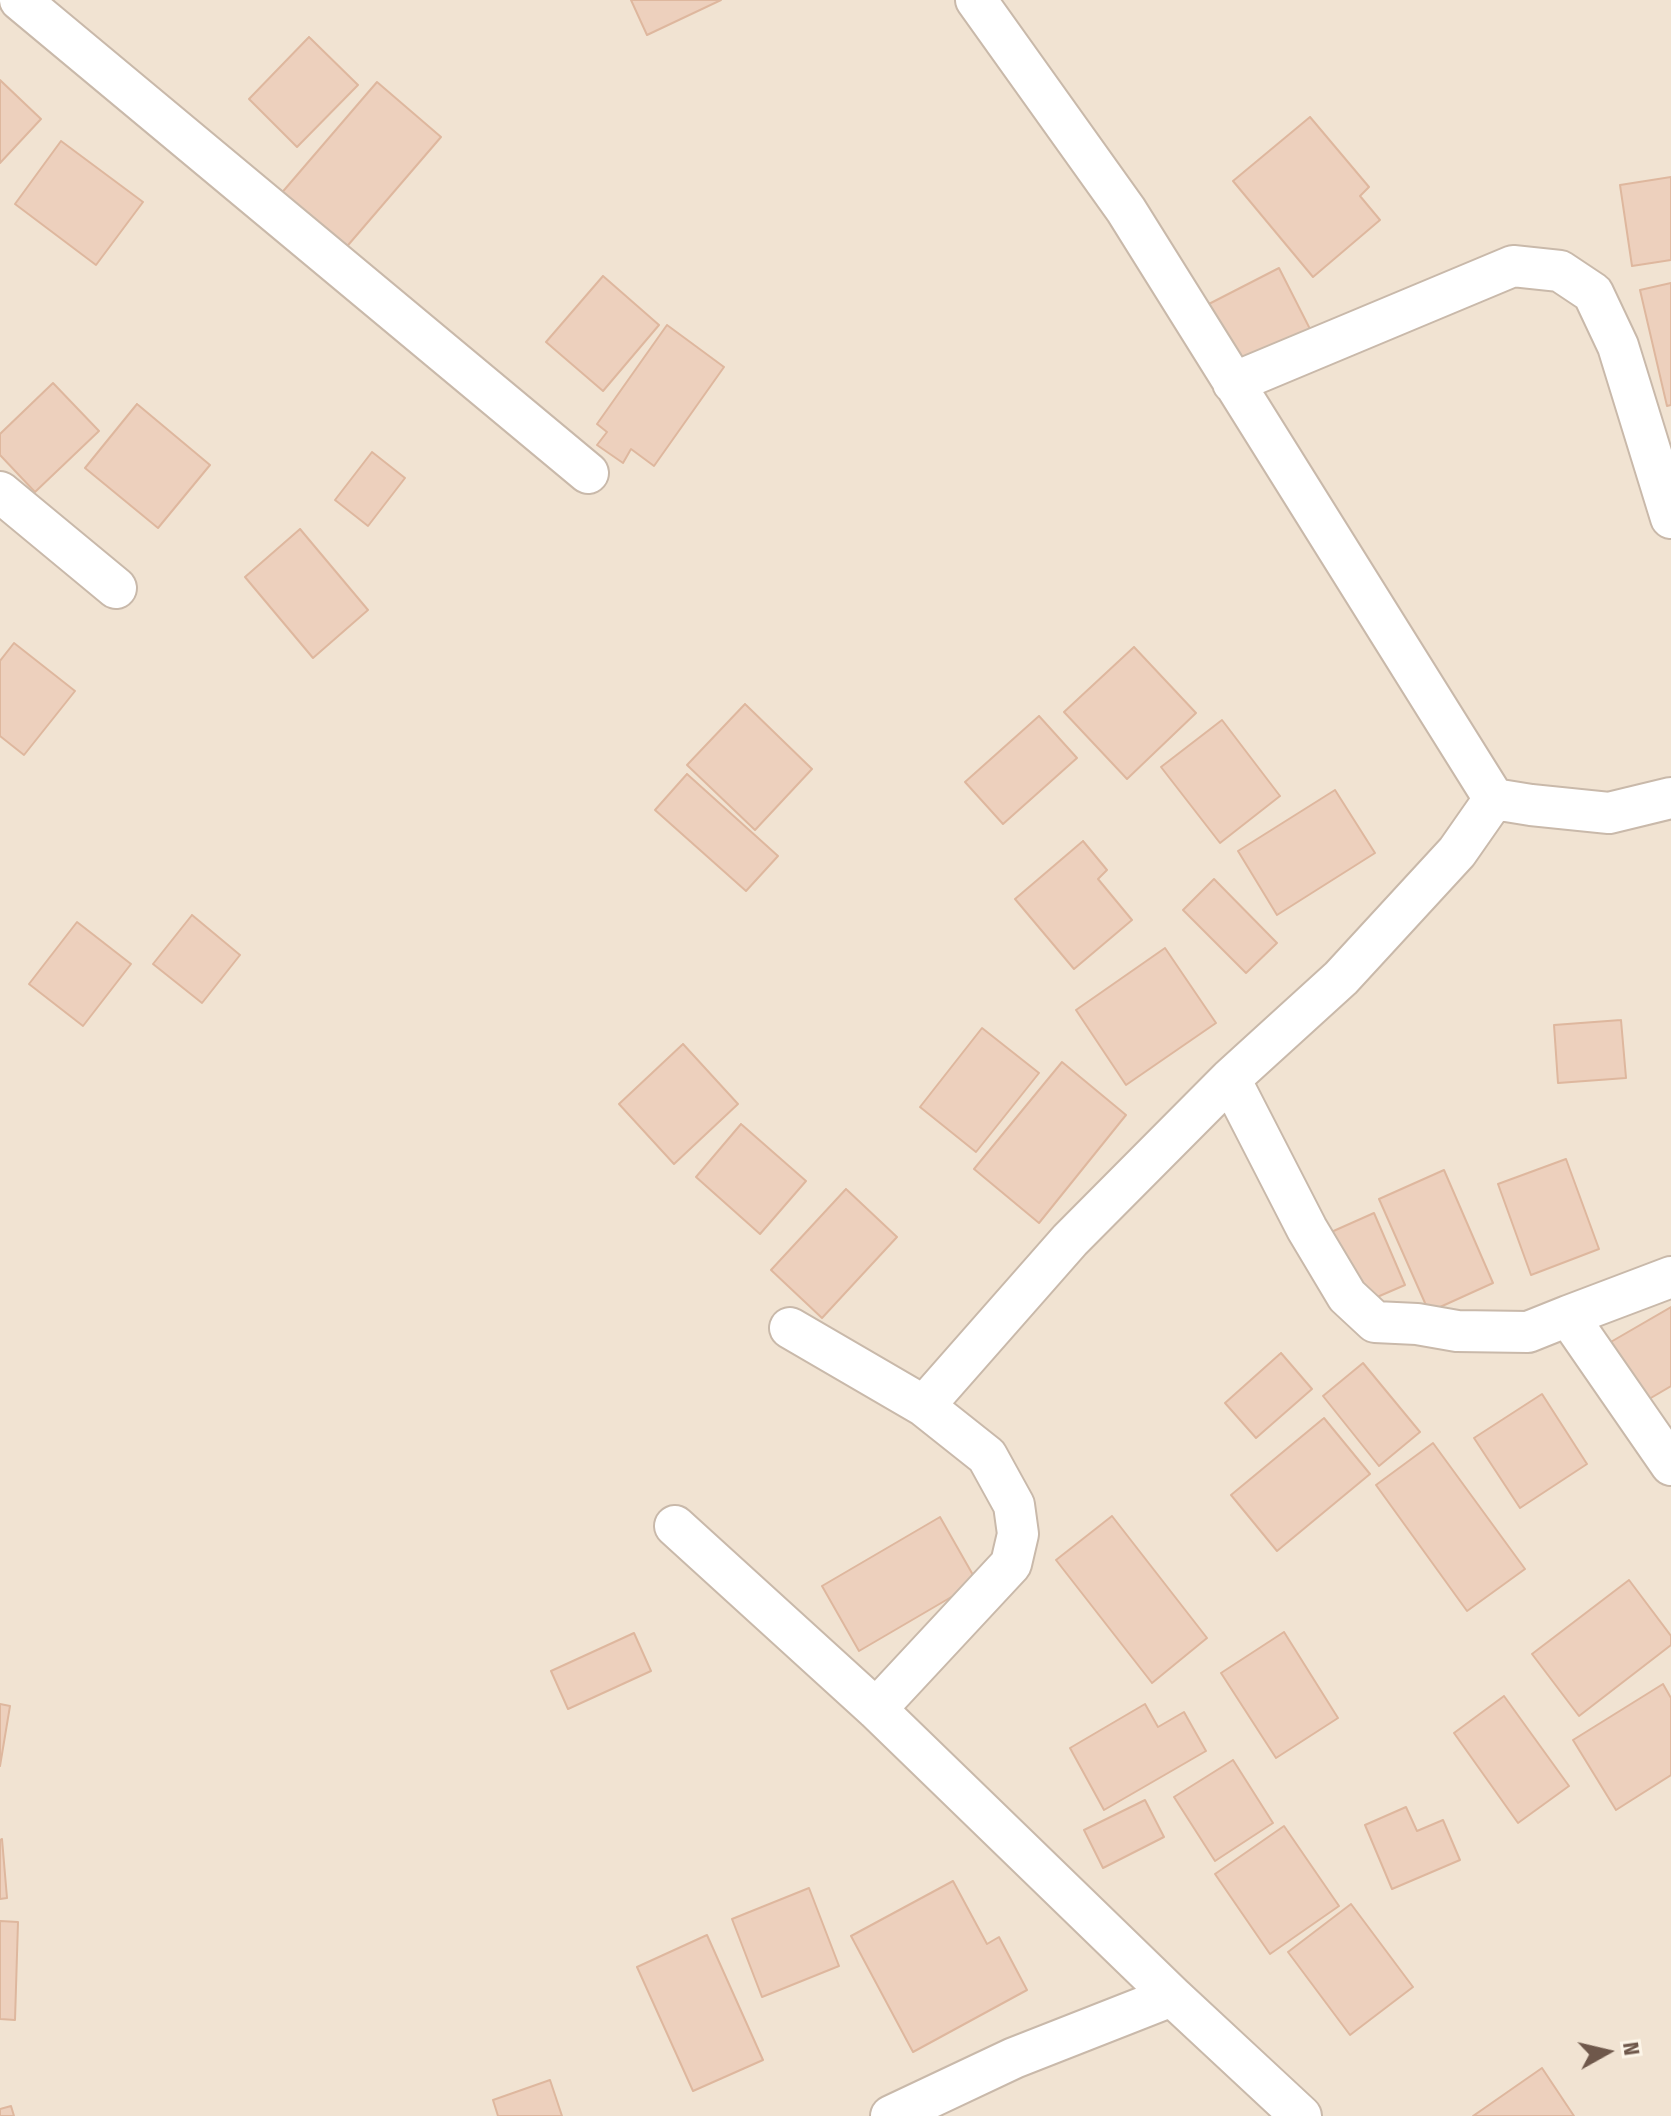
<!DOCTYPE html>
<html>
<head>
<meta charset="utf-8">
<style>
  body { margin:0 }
  #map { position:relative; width:1671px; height:2116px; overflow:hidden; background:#faf1e3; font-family:"Fira Sans Condensed",sans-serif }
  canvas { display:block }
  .north { position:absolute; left:1567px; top:2012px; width:80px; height:80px; -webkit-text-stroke:6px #fdf5e8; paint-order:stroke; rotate:82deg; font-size:22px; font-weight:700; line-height:32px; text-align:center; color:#6f584b }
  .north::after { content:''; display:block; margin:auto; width:28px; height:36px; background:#6f584b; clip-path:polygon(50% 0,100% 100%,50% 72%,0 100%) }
</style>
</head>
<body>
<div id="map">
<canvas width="1671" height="2116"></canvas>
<div class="north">N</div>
</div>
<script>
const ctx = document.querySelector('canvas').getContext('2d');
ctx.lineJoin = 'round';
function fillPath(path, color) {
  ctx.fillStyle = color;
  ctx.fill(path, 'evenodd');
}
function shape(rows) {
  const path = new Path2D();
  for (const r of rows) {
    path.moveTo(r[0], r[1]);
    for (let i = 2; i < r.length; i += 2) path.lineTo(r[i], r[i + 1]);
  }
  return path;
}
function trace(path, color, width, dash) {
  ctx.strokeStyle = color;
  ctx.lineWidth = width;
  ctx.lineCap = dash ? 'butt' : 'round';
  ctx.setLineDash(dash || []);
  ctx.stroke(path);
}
fillPath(shape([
  [0,0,1671,0,1671,2116,0,2116]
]), '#f1e3d2');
const building = shape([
  [631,0,721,0,647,35,631,0],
  [309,37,358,85,297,147,249,99,309,37],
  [0,80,41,119,0,163,0,80],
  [377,82,441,137,337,258,273,203,377,82],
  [1310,117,1369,187,1360,196,1380,220,1313,277,1233,181,1310,117],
  [61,141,143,202,96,265,15,204,61,141],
  [1671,177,1671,260,1632,266,1620,185,1671,177],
  [1279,268,1310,329,1235,368,1203,307,1279,268],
  [603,276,659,325,603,391,546,342,603,276],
  [1671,283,1671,405,1667,406,1640,290,1671,283],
  [667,325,724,367,654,466,631,449,623,463,597,445,607,432,597,424,667,325],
  [53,383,99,431,35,492,0,455,0,434,53,383],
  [137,404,210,465,158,528,85,468,137,404],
  [372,452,405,478,368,526,335,500,372,452],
  [300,529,368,610,313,658,245,577,300,529],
  [14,643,75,691,24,755,0,736,0,661,14,643],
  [1134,647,1196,713,1127,779,1064,712,1134,647],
  [745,704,812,769,755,830,687,765,745,704],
  [1039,716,1077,758,1003,824,965,782,1039,716],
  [1222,720,1280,796,1220,843,1161,767,1222,720],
  [687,774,778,856,746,891,655,810,687,774],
  [1335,790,1375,853,1277,915,1238,851,1335,790],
  [1083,841,1107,870,1098,879,1132,920,1074,969,1015,899,1083,841],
  [1214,879,1277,943,1246,973,1183,910,1214,879],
  [192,915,240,955,202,1003,153,964,192,915],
  [77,922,131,964,83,1026,29,984,77,922],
  [1165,948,1216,1023,1126,1085,1076,1010,1165,948],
  [1621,1020,1626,1078,1558,1083,1554,1025,1621,1020],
  [982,1028,1039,1073,976,1152,920,1107,982,1028],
  [683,1044,738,1104,674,1164,619,1104,683,1044],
  [1062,1062,1126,1115,1039,1223,974,1169,1062,1062],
  [741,1124,806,1181,760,1234,696,1177,741,1124],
  [1566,1159,1599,1249,1531,1275,1498,1184,1566,1159],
  [1444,1170,1493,1283,1429,1312,1379,1199,1444,1170],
  [846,1189,897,1237,822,1318,771,1270,846,1189],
  [1374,1213,1405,1285,1361,1304,1329,1233,1374,1213],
  [1671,1307,1671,1386,1644,1402,1609,1343,1671,1307],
  [1281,1353,1312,1389,1256,1438,1225,1403,1281,1353],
  [1363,1363,1420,1432,1379,1466,1323,1396,1363,1363],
  [1542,1394,1587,1464,1520,1508,1474,1438,1542,1394],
  [1324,1418,1370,1474,1277,1551,1231,1495,1324,1418],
  [1433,1443,1525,1569,1467,1611,1376,1485,1433,1443],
  [1112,1516,1207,1638,1152,1683,1056,1560,1112,1516],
  [940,1517,977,1582,859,1651,822,1586,940,1517],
  [1629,1580,1671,1636,1671,1645,1579,1716,1532,1654,1629,1580],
  [1284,1632,1338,1718,1276,1758,1221,1673,1284,1632],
  [634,1633,651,1671,568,1709,551,1671,634,1633],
  [1663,1684,1671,1698,1671,1775,1616,1810,1573,1740,1663,1684],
  [1504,1696,1569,1786,1518,1823,1454,1733,1504,1696],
  [0,1704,10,1706,0,1766,0,1704],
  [1145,1704,1158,1727,1184,1712,1206,1751,1104,1810,1070,1748,1145,1704],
  [1233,1760,1273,1823,1215,1861,1174,1797,1233,1760],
  [1145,1800,1164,1837,1103,1868,1084,1830,1145,1800],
  [1406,1807,1417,1831,1443,1820,1460,1860,1392,1889,1365,1825,1406,1807],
  [1284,1826,1339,1906,1270,1954,1215,1874,1284,1826],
  [2,1839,7,1898,0,1899,0,1840,2,1839],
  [953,1881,987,1944,999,1937,1027,1990,913,2052,851,1936,953,1881],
  [809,1888,839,1966,762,1997,732,1919,809,1888],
  [1351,1904,1413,1987,1350,2035,1288,1952,1351,1904],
  [0,1921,18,1922,15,2020,0,2019,0,1921],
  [707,1935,763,2060,693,2091,637,1967,707,1935],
  [1542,2068,1574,2116,1473,2116,1542,2068],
  [550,2080,562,2116,498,2116,493,2100,550,2080],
  [11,2106,14,2116,0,2116,0,2109,11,2106]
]);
fillPath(building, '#edd0bd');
trace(building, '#deb79e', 2);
const minor = shape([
  [20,0,588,473],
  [976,0,1126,210,1494,799,1531,805,1609,813,1671,798],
  [1233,383,1513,266,1560,271,1593,293,1618,346,1671,518],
  [0,492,116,588],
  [1230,1079,1307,1229,1347,1296,1375,1322,1417,1324,1457,1331,1528,1332,1568,1316,1671,1465],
  [1568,1316,1671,1277],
  [790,1328,924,1406,987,1456,1014,1505,1018,1534,1011,1564,876,1709],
  [924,1406,1070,1240,1230,1079,1341,978,1457,852,1494,799],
  [675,1526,876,1709,1172,1996,1301,2116],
  [891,2116,1014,2058,1172,1996]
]);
trace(minor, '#c9b9aa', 44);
trace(minor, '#fff', 40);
</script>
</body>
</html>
